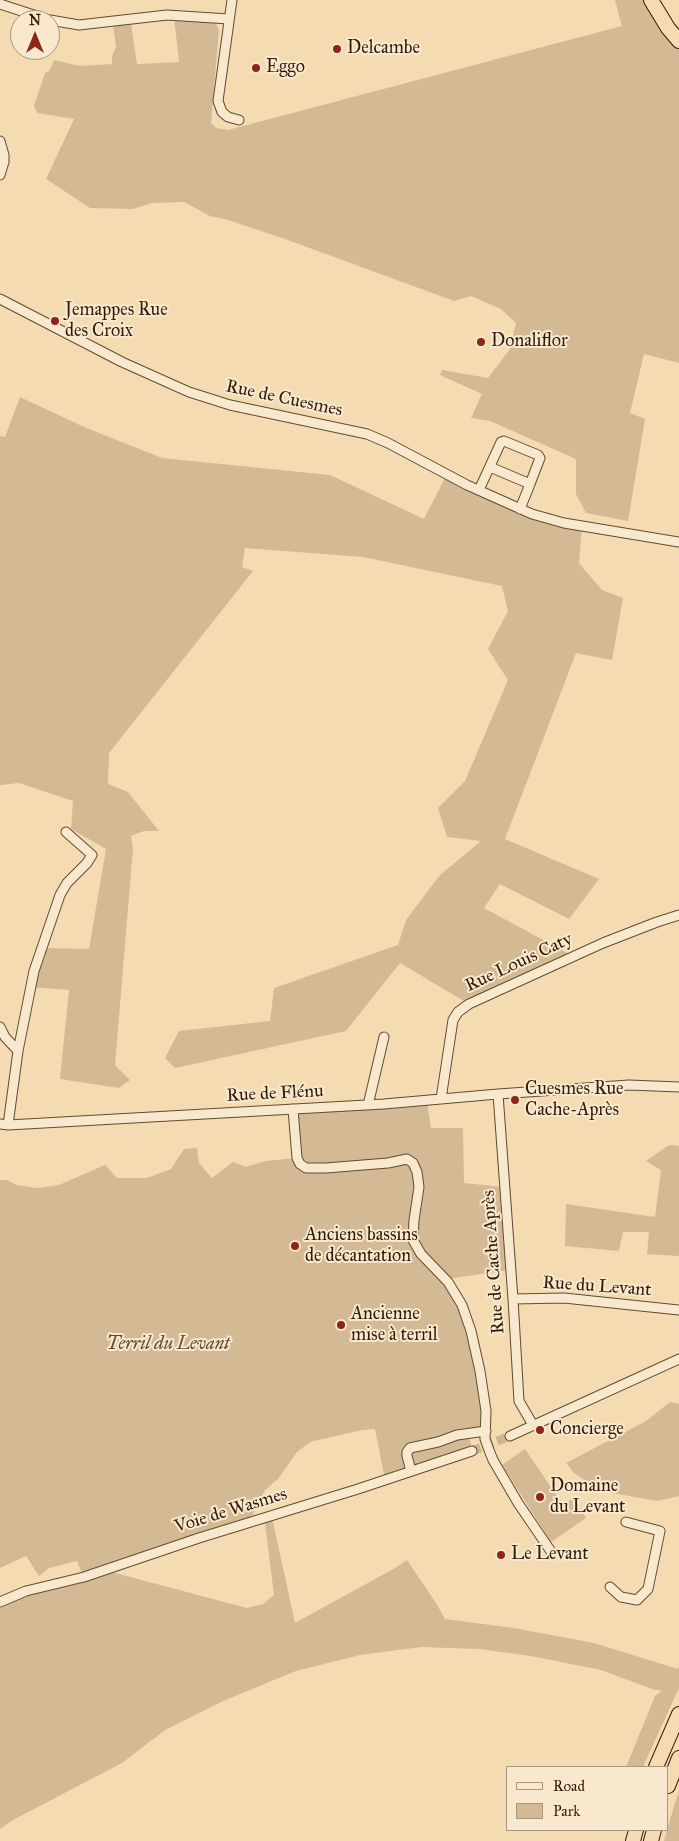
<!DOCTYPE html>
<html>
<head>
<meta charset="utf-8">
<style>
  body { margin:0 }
  #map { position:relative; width:679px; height:1841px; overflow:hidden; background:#f4dbb2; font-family:"IM FELL Great Primer",serif }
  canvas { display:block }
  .legend { position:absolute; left:506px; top:1766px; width:162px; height:65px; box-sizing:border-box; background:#f8e8cd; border:1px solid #a8967f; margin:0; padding:6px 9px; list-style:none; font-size:15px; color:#301b0a }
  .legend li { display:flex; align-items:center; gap:10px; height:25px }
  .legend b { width:25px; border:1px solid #a8967f }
  .north { position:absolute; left:10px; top:10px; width:50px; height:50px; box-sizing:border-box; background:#f8e8cd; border:1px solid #a8967f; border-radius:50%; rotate:0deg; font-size:14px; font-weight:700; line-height:20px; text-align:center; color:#301b0a }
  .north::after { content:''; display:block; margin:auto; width:18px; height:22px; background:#8f2418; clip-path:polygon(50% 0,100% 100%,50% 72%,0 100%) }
</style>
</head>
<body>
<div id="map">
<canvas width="679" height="1841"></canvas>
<ul class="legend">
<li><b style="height:6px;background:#f8e8cd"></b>Road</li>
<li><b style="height:14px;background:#d3ba95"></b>Park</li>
</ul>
<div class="north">N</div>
</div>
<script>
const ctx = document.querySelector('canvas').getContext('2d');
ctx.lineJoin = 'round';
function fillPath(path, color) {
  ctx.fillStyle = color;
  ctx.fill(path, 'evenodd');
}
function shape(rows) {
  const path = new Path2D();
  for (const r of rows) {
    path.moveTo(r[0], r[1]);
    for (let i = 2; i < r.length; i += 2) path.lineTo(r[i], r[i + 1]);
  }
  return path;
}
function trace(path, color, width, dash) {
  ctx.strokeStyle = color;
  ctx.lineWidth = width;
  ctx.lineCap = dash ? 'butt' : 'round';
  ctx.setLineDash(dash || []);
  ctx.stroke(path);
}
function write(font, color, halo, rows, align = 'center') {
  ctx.font = font + ' "IM FELL Great Primer",serif';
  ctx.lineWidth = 4;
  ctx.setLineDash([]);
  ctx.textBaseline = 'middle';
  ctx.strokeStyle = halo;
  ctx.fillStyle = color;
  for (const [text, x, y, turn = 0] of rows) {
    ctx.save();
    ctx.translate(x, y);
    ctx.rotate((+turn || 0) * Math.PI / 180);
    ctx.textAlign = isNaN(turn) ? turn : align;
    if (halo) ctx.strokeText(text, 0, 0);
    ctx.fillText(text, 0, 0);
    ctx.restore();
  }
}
fillPath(shape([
  [615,0,644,0,662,31,679,50,679,363,644,354,630,413,645,419,628,521,586,513,576,494,576,459,490,421,471,418,482,394,440,375,442,370,488,378,510,349,516,323,501,309,471,296,454,301,285,239,228,220,210,216,184,202,152,203,133,209,90,208,46,179,74,119,37,113,34,106,45,73,50,70,54,60,80,66,112,64,112,56,116,47,113,24,131,23,137,64,179,62,174,17,215,22,219,30,211,123,216,128,228,130,622,26],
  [20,397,84,427,162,458,330,475,424,519,447,474,532,514,582,526,579,563,602,590,623,598,612,660,576,653,505,839,599,879,569,919,500,884,484,908,573,956,469,1004,400,963,346,1031,175,1068,165,1058,179,1031,270,1021,274,988,398,945,406,920,440,875,481,841,447,837,438,808,465,781,508,680,488,649,508,611,502,586,363,557,245,548,242,567,253,571,109,753,108,784,128,792,159,831,144,831,131,836,133,848,115,1065,130,1080,119,1088,60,1079,69,990,30,987,42,948,89,949,106,849,71,829,73,801,19,783,0,785,0,436,5,437],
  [427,1102,431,1128,463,1128,464,1183,504,1187,510,1270,446,1279,471,1331,486,1431,469,1434,472,1451,385,1480,375,1429,362,1430,310,1442,297,1452,278,1479,265,1490,251,1518,104,1570,247,1608,263,1604,274,1595,264,1515,271,1513,295,1623,395,1568,407,1560,436,1603,445,1619,514,1628,594,1643,678,1669,679,1665,679,1688,643,1767,626,1767,655,1696,662,1691,652,1689,601,1670,531,1656,479,1649,421,1647,360,1655,296,1671,223,1701,165,1730,122,1763,13,1820,0,1829,0,1602,83,1576,77,1561,49,1568,39,1576,26,1556,0,1568,0,1180,7,1180,16,1185,37,1188,59,1185,105,1165,117,1178,147,1178,171,1169,184,1149,197,1148,199,1163,212,1178,233,1162,246,1167,265,1161,297,1158,293,1109],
  [669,1145,679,1146,679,1256,647,1254,649,1232,623,1232,619,1251,565,1246,566,1204,655,1217,661,1170,646,1161],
  [670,1402,679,1404,679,1496,657,1501,601,1491,574,1473,566,1463,646,1421],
  [525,1449,563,1505,573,1498,586,1518,551,1542,502,1465],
  [679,1791,679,1841,664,1841,674,1806]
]), '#d3ba95');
trace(shape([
  [472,1451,510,1436]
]), '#cdb590', 9, [9, 4.5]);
const minor = shape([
  [232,0,218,101,222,112,228,117,239,120],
  [0,4,49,20],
  [50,20,79,25,167,15,229,19],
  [0,141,4,155,4,162,0,175],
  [0,299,122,362,189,392,230,405,367,434,388,443,467,485,532,514,564,523,679,542],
  [490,467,530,484,520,509],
  [479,490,501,442,504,441,538,455,540,458,530,484],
  [0,1027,5,1037,18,1051],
  [498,1094,513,1299,519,1401,533,1425],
  [441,1099,453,1020,458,1012,469,1004,603,943,657,922,679,915],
  [368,1105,384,1037],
  [293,1109,297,1158,300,1164,306,1168,326,1168,388,1163,407,1159,413,1163,417,1172,419,1187,414,1220,413,1240,421,1254,448,1282,462,1305,471,1331,480,1371,486,1411,485,1439,489,1450,493,1460,518,1503,552,1553],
  [0,1124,8,1125,384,1104,498,1094,629,1085,679,1087],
  [8,1125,18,1051,34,971,60,895,67,883,87,863,92,855,66,832],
  [513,1299,564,1298,679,1310],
  [510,1436,679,1359],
  [411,1471,407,1456,407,1452,410,1448,438,1442,457,1435,486,1431],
  [610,1587,621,1597,637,1600,648,1589,660,1531,626,1522],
  [0,1602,26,1591,84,1577,199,1538,358,1489,472,1451]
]);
const highway = shape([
  [651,0,668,28,679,41],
  [656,1767,679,1714],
  [668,1786,679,1758],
  [633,1841,636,1830],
  [651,1841,654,1830]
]);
trace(minor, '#614b34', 11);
trace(highway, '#301b0a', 16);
trace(minor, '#f8e8cd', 9);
trace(highway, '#f4dbb2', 14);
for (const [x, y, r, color] of [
  [337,49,5,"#8f2418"],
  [256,68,5,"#8f2418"],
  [55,321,5,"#8f2418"],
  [481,342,5,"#8f2418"],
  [515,1100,5,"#8f2418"],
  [295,1246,5,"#8f2418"],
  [341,1325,5,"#8f2418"],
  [540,1430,5,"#8f2418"],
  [540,1497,5,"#8f2418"],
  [501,1555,5,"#8f2418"]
]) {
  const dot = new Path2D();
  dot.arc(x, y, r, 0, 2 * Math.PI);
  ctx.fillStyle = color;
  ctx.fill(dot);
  trace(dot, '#f8e8cd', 2);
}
write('18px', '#301b0a', '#f8e8cd', [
  ["Delcambe",347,49],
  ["Eggo",266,68],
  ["Jemappes Rue",65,311],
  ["des Croix",65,332],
  ["Donaliflor",491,342],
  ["Cuesmes Rue",525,1090],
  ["Cache-Après",525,1111],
  ["Anciens bassins",305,1236],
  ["de décantation",305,1257],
  ["Ancienne",351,1315],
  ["mise à terril",351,1336],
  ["Concierge",550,1430],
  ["Domaine",550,1487],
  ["du Levant",550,1508],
  ["Le Levant",511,1555]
], 'left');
write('18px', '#301b0a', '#f8e8cd', [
  ["Rue de Cuesmes",284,399,12],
  ["Rue Louis Caty",519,963,-25],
  ["Rue de Flénu",275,1094,-3],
  ["Rue de Cache Après",494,1262,-94],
  ["Rue du Levant",597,1287,4],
  ["Voie de Wasmes",231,1511,-17]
]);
write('italic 18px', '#614b34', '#f8e8cd', [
  ["Terril du Levant",168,1345]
]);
</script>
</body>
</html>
